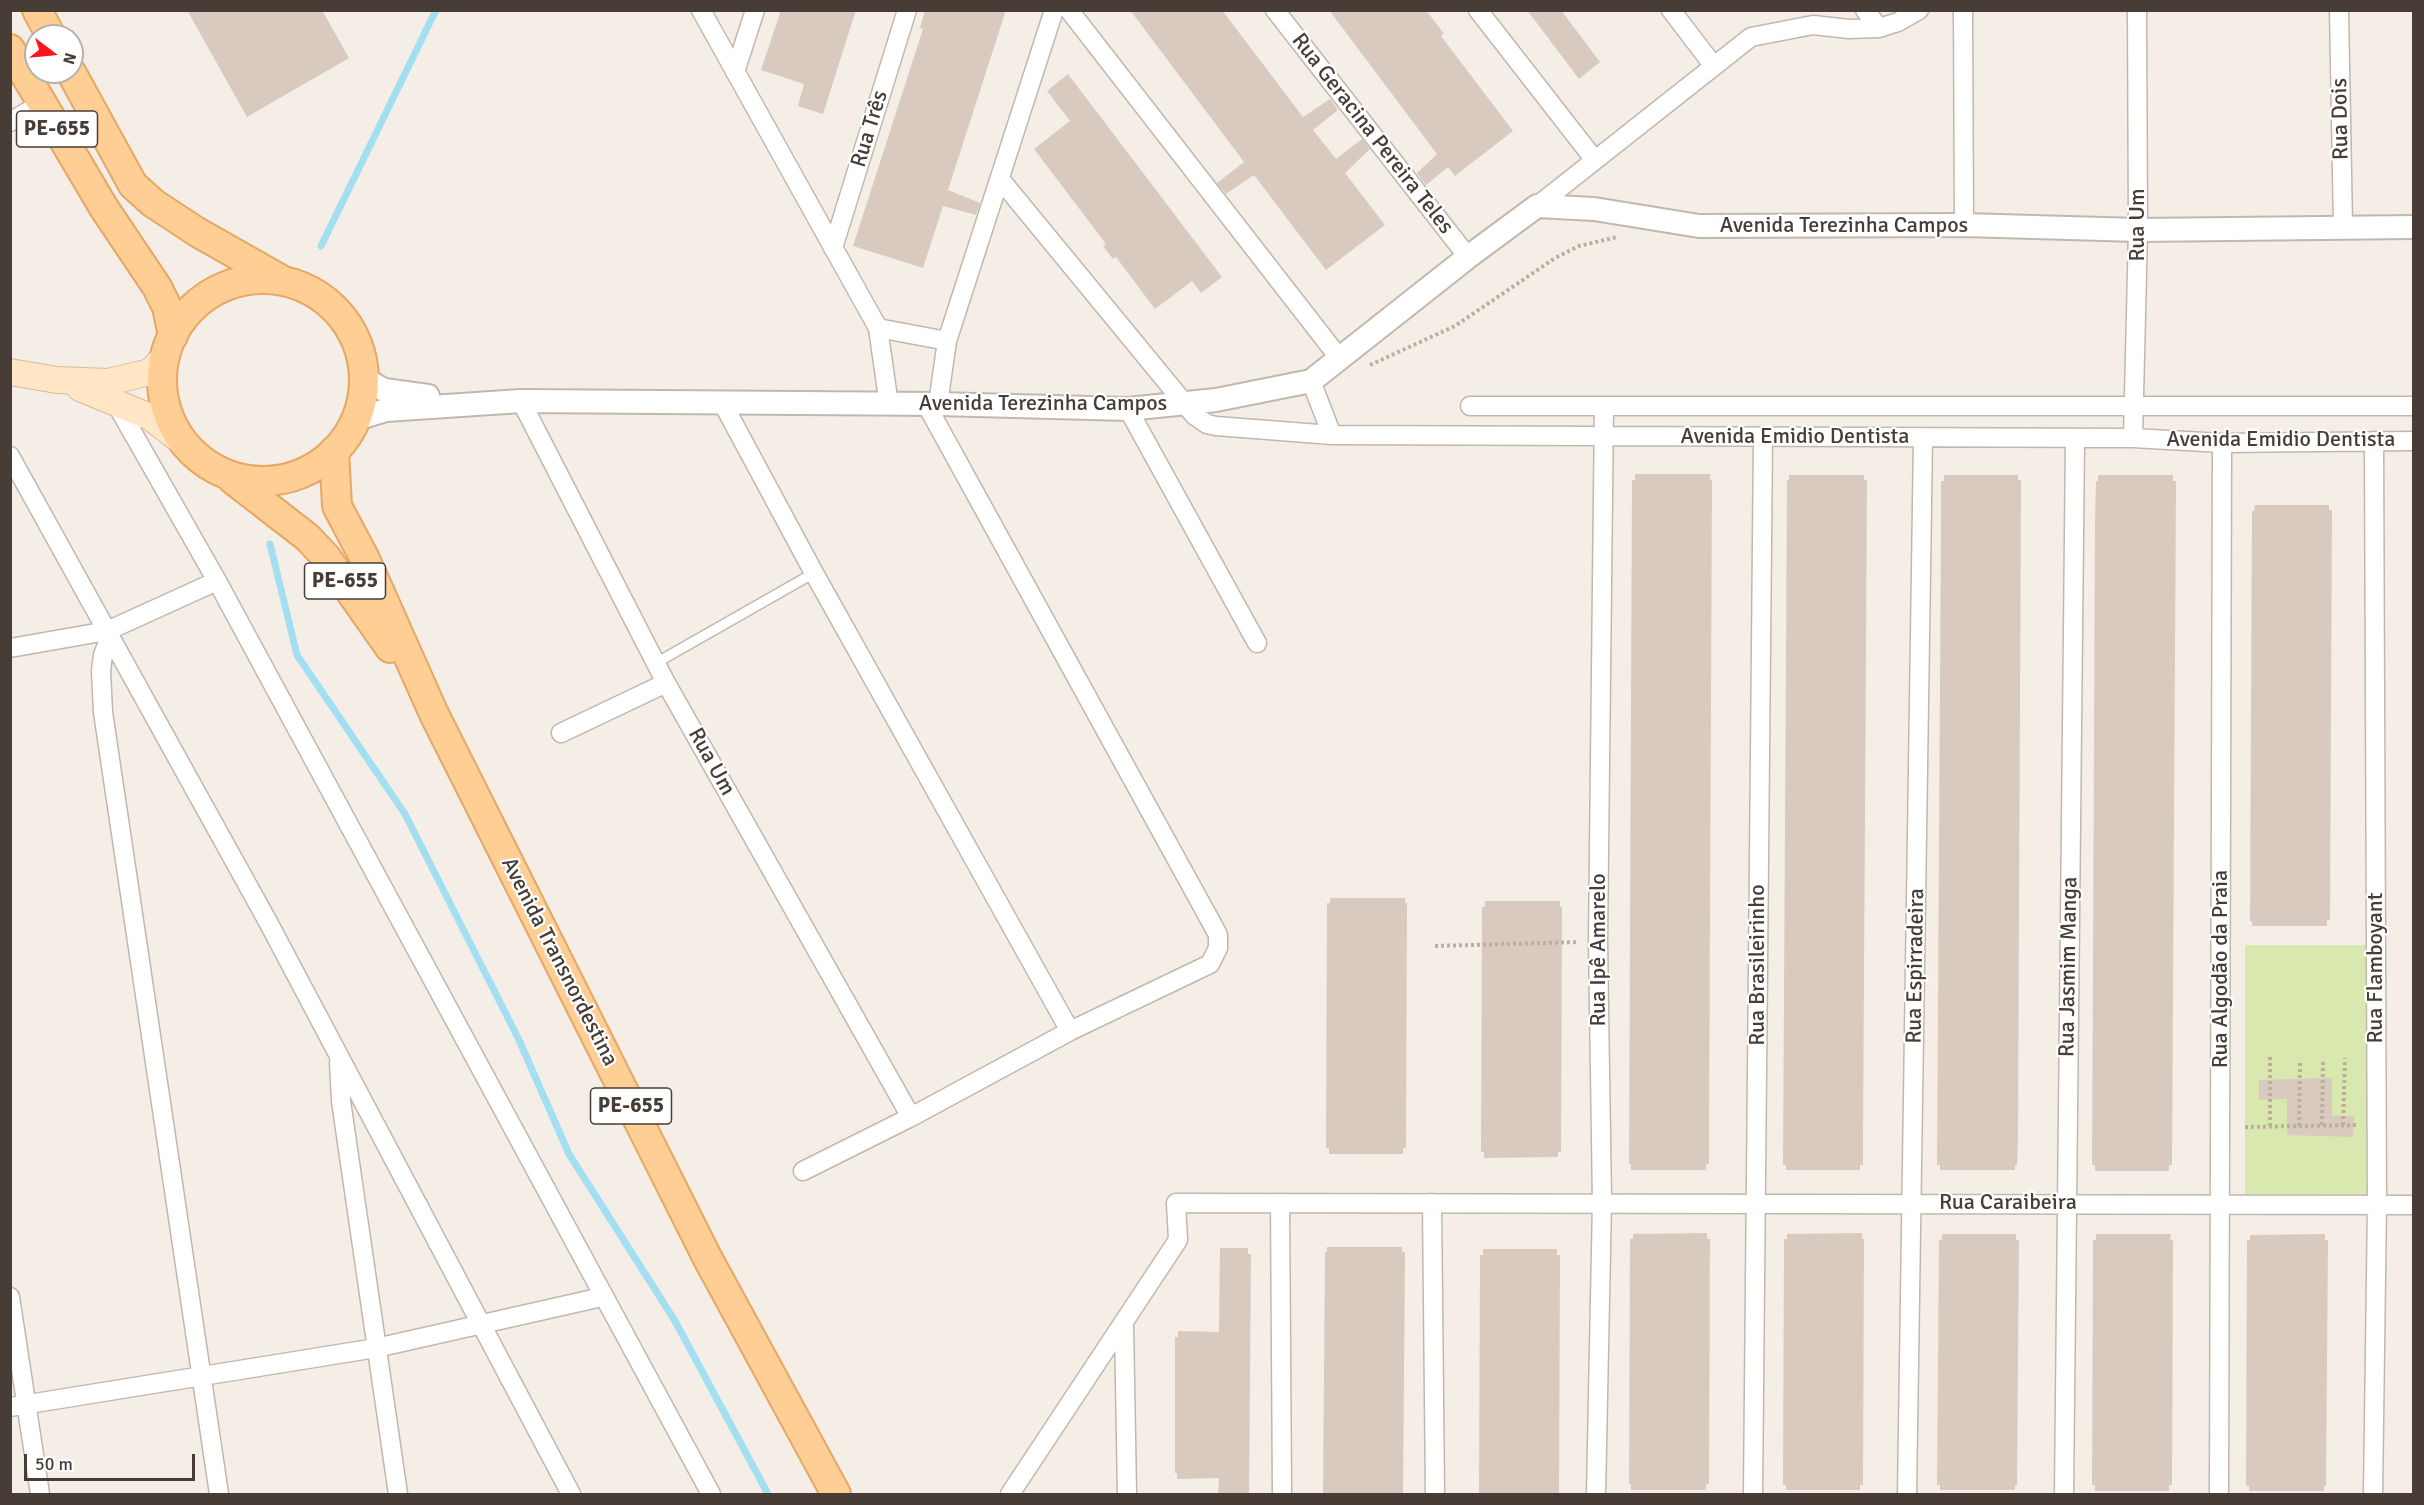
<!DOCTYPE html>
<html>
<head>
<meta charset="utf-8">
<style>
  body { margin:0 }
  #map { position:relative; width:2424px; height:1505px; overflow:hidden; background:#f4eee7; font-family:Signika,sans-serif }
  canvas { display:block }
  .frame { position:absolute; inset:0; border:12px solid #473d36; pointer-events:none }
  .north { position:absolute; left:24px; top:24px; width:60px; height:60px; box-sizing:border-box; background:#fff; border:2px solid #b5b1af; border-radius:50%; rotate:106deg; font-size:16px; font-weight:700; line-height:24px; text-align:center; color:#473d36 }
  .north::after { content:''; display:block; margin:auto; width:21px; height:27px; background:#fc161c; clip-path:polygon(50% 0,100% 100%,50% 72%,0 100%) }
  .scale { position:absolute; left:24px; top:1454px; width:171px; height:27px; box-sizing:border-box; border:3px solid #473d36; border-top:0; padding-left:8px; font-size:18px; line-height:21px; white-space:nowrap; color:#473d36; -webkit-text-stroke:4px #fff; paint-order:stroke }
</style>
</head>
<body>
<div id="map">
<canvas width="2424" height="1505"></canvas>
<div class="frame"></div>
<div class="north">N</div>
<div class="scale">50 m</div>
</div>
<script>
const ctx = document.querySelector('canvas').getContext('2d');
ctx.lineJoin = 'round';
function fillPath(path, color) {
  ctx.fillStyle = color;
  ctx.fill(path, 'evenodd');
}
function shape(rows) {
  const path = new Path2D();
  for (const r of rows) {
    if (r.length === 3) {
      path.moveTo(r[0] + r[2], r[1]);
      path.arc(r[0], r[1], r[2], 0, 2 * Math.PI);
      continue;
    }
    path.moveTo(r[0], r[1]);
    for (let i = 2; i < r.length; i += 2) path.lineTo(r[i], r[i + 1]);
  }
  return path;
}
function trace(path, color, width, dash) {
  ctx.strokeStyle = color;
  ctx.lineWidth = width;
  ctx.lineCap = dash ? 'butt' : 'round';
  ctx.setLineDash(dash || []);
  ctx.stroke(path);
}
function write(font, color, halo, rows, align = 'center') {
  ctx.font = font + ' Signika,sans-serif';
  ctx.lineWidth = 4.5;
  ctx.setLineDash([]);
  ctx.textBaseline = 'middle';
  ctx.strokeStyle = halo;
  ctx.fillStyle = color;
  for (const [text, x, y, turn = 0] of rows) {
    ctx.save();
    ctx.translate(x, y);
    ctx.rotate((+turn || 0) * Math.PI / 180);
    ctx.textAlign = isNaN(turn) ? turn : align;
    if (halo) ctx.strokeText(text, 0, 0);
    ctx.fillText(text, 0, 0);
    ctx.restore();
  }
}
fillPath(shape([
  [2245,945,2372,945,2372,1199,2245,1199]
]), '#d9e8af');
trace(shape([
  [321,246,436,10],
  [270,544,297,655,405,814,519,1040,569,1154,675,1321,768,1494]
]), '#a3dff1', 7);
fillPath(shape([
  [187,10,322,10,349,58,247,117],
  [781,10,856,10,823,114,798,106,804,84,761,70],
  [925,10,1006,10,948,190,980,203,976,215,943,206,923,268,853,246,923,29,920,28],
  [1130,10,1222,10,1303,117,1330,99,1338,110,1313,130,1336,159,1362,139,1370,149,1345,173,1385,225,1326,270,1254,175,1226,194,1217,183,1244,162],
  [1329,10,1426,10,1444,34,1441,36,1513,131,1455,176,1448,167,1426,185,1417,173,1437,154],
  [1527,10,1561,10,1600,62,1579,79],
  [1068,74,1222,277,1201,293,1192,281,1155,309,1116,257,1113,259,1103,246,1106,244,1034,149,1070,121,1047,91],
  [1635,474,1710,474,1710,480,1712,480,1709,1139,1709,1164,1706,1164,1706,1170,1631,1170,1631,1164,1629,1164,1632,480,1635,480],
  [1789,475,1864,475,1864,480,1867,480,1863,1139,1863,1165,1860,1165,1860,1170,1786,1170,1786,1165,1783,1165,1787,480,1789,480],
  [1944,475,2018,475,2018,480,2021,480,2018,1139,2017,1165,2015,1165,2015,1170,1940,1170,1940,1165,1937,1165,1941,522,1941,481,1944,481],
  [2098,475,2173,475,2173,481,2176,481,2172,1165,2169,1165,2169,1171,2095,1171,2095,1165,2092,1165,2095,522,2096,481,2098,481],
  [2255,505,2329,505,2329,510,2332,510,2330,920,2327,920,2327,926,2252,926,2252,921,2250,921,2252,511,2254,511],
  [1330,898,1405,898,1405,903,1407,903,1406,1148,1403,1148,1403,1154,1329,1154,1329,1148,1326,1148,1327,903,1330,903],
  [1485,901,1560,901,1560,907,1562,907,1561,1152,1558,1152,1558,1157,1484,1158,1484,1152,1481,1152,1482,907,1485,907],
  [2332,1078,2332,1116,2354,1116,2353,1137,2287,1135,2287,1099,2259,1100,2259,1080],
  [1707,1233,1707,1239,1710,1239,1709,1484,1706,1484,1706,1490,1631,1490,1631,1484,1629,1484,1630,1239,1633,1239,1633,1234],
  [1862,1233,1862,1239,1864,1239,1863,1485,1860,1485,1860,1490,1786,1490,1786,1485,1783,1485,1784,1239,1787,1239,1787,1234],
  [1942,1234,2016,1234,2016,1240,2019,1240,2017,1485,2015,1485,2015,1490,1940,1490,1940,1485,1937,1485,1939,1240,1942,1240],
  [2096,1234,2171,1234,2170,1240,2173,1240,2172,1485,2169,1485,2169,1491,2095,1491,2095,1485,2092,1485,2093,1240,2096,1240],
  [2325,1234,2325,1240,2328,1240,2326,1486,2324,1486,2324,1491,2249,1491,2249,1486,2246,1486,2247,1240,2250,1240,2250,1235],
  [1327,1247,1402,1247,1402,1252,1405,1252,1403,1494,1323,1494,1325,1252,1327,1252],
  [1220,1248,1248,1248,1248,1254,1251,1254,1249,1494,1218,1494,1219,1478,1177,1479,1177,1473,1175,1473,1175,1337,1178,1337,1178,1331,1219,1332],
  [1483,1249,1557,1249,1557,1255,1560,1255,1559,1494,1479,1494,1480,1255,1483,1255]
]), '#d8cabf');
const service = shape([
  [656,663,814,573]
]);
const minor = shape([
  [701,10,878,328,889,405],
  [1069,10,1340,359],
  [1275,10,1468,257],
  [1478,10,1594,159],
  [1671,10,1713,65],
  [1865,10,1879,28],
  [1963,10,1964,225],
  [2339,10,2343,227],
  [735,72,755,10],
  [10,122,42,103],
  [1000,179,1194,415,1207,424,1216,426,1332,435,2133,438,2222,443,2414,441],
  [1537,206,1751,37,1813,25,1849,29,1879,28,1898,22,1919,10],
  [833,248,907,10],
  [878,328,947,341],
  [1311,381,1332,435],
  [114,400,217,581,711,1494],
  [521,401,666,683,911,1117],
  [722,402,814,573,1070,1031],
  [938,404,947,341,1054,10],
  [1470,406,2414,406],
  [1128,409,1257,643],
  [2133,438,2138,230,2137,10],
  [10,456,267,920,571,1494],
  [110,637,103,655,101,671,103,712,219,1494],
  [10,648,107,631,217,581],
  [561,733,666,683],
  [339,1062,341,1101,398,1494],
  [803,1171,911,1117,1070,1031,1210,964,1218,948,1218,935,1210,920,926,404],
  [1280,1203,1282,1494],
  [1432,1203,1435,1494],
  [10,1297,40,1494],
  [1124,1324,1127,1494],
  [10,1407,376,1348,602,1297],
  [1010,1494,1178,1240,1176,1203,2414,1205],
  [1596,1494,1602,1202,1598,941,1604,406],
  [1753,1494,1763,436],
  [1907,1494,1923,438],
  [2064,1494,2075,439],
  [2219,1494,2222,443],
  [2373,1494,2377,1205,2374,441]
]);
const tertiary = shape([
  [363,372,370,382,384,390,428,396],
  [356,419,386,410,521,401,938,404,1128,409,1216,400,1311,381,1468,257,1537,206,1594,209,1699,226,1964,225,2138,230,2414,227]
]);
const secondary = shape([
  [10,372,57,380,108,382,150,372,166,356],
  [80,388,150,417,184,443]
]);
const primary = shape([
  [37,10,51,36],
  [10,49,104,208,157,287,167,307,173,336],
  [71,72,133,185,153,203,197,232,280,279],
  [263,380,101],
  [334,451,337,506,365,559,434,714,708,1259,836,1494],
  [232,479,307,537,326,557,390,648]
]);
trace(service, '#c2b7ac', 12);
trace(minor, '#c2b7ac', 21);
trace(tertiary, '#c2b7ac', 26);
trace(secondary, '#d7bb99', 28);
trace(primary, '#e5a764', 32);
trace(shape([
  [1370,365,1455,326,1555,258,1579,246,1617,237],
  [1435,946,1579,942],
  [2270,1057,2270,1126],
  [2322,1125,2323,1061],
  [2343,1125,2345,1058],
  [2299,1126,2300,1062],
  [2245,1127,2358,1125]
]), '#c1ad9b', 4, [3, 3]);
trace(service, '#fff', 9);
trace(minor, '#fff', 18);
trace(tertiary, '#fff', 22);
trace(secondary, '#ffe7c6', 26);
trace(primary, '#ffce95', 28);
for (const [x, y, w] of [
  [57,129,81],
  [345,581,81],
  [631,1106,81]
]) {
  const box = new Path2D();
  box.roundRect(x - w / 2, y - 18, w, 36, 4.5);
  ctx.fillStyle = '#fff';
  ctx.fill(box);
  trace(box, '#473d36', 1.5);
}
write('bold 21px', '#473d36', null, [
  ["PE-655",57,129],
  ["PE-655",345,581],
  ["PE-655",631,1106]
]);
write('22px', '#473d36', '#fff', [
  ["Rua Dois",2341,119,-91],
  ["Rua Três",870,129,-73],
  ["Rua Geracina Pereira Teles",1372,134,52],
  ["Rua Um",2138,225,-90],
  ["Avenida Terezinha Campos",1844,226],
  ["Avenida Terezinha Campos",1043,404],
  ["Avenida Emidio Dentista",1795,437],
  ["Avenida Emidio Dentista",2281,440],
  ["Rua Um",711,762,61],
  ["Rua Ipê Amarelo",1599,950,-90],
  ["Avenida Transnordestina",559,962,63],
  ["Rua Brasileirinho",1758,965,-90],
  ["Rua Espirradeira",1916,966,-89],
  ["Rua Jasmim Manga",2069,967,-89],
  ["Rua Flamboyant",2376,968,-90],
  ["Rua Algodão da Praia",2221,969,-90],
  ["Rua Caraibeira",2008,1203]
]);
</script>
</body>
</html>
